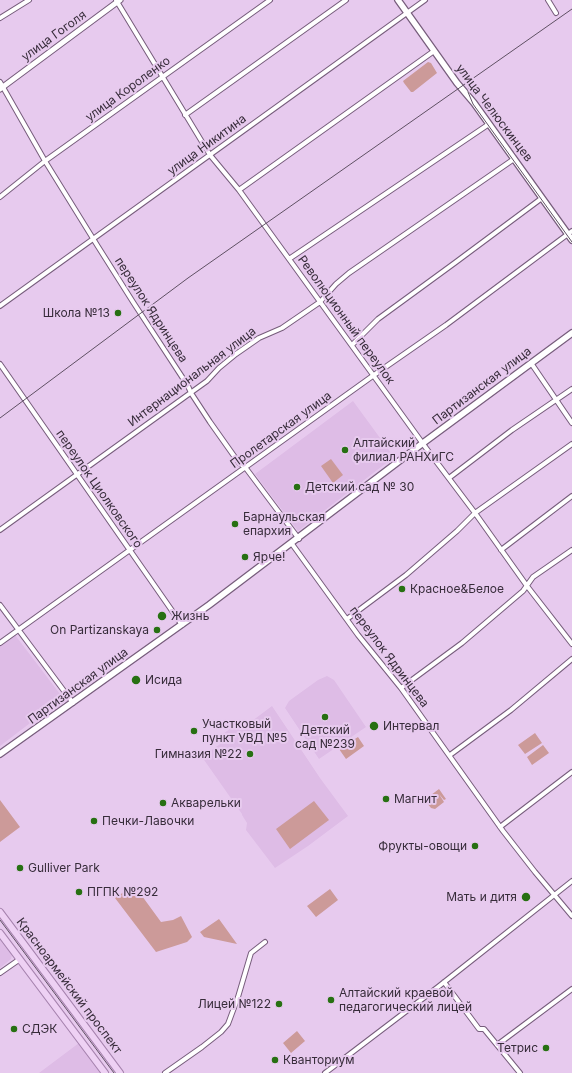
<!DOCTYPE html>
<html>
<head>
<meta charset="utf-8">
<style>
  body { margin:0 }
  canvas { display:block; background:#e7caee }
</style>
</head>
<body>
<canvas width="572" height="1073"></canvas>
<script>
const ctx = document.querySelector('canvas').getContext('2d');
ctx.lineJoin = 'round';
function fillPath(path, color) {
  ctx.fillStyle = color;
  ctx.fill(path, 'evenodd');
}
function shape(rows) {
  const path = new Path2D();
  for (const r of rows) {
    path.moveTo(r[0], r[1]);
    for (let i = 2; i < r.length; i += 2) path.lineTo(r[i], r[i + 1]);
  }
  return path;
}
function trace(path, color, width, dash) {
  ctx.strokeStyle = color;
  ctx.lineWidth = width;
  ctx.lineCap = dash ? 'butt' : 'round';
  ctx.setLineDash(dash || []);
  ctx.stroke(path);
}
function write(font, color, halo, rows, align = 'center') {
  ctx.font = font + ' Inter,sans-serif';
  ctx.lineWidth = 4;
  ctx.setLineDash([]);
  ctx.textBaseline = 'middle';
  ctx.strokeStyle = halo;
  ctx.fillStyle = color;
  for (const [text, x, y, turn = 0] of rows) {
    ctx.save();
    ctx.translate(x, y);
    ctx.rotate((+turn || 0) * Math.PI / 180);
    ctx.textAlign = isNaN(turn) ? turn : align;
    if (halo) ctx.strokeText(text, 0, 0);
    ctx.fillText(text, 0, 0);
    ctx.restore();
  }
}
fillPath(shape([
  [353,401,394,457,298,531,255,474],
  [15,635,63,698,0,746,0,646],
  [327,676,334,680,366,727,319,759,285,708,289,701,318,680],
  [272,706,320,778,348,816,308,846,275,868,246,830,247,823,242,815,242,814,202,757,227,739,223,734,235,725,240,730],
  [0,939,12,955,11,959,0,968],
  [79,1043,101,1073,39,1073]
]), '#debce6');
fillPath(shape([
  [428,62,431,63,437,73,413,92,411,92,404,83,403,81],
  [331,459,343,475,333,483,321,466],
  [535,733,542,743,525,754,518,745],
  [358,737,364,746,346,759,339,749],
  [543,745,549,753,532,765,527,757],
  [439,789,446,799,444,800,439,794,444,802,435,809,431,808,427,803,437,794,424,803,423,801],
  [0,800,20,827,0,842],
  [314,801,329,820,290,849,276,829],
  [134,885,161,922,173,920,181,916,192,937,187,942,156,952,115,898],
  [330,889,338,900,316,917,307,906],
  [219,919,237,944,204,937,200,932],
  [297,1031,305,1041,291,1053,283,1043]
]), '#cc9a99');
const minor = shape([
  [116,0,210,155,239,190,426,448,475,513,527,586,572,644],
  [548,0,556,13],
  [0,18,29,0],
  [0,82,45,161,97,245,133,302,188,386,191,393,210,422,239,463,245,467,299,539],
  [185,115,346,0],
  [239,190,434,51],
  [0,197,45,161,270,0],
  [289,259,489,124],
  [0,306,425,0],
  [352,345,378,319,456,262,542,198],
  [531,363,572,423],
  [0,364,182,625],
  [449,478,512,430,572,389],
  [0,530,207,381,219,368,236,354,259,338,282,328,320,302,336,284,349,273,514,159],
  [292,544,358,635,401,688,503,831,535,872,572,916],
  [501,550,572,496],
  [0,605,73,703],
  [347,619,406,575,457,531,475,513,572,444],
  [0,643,374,375,446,325,572,231],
  [401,688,462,643,523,591,533,577,572,550],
  [450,755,511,710,572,659],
  [500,827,572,772],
  [0,973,20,959],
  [444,982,479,1029,484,1029,520,1073],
  [497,1045,572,989],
  [165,1073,202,1047,221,1032,228,1024,238,997,251,953,265,942],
  [325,1073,438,987,572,881]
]);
const tertiary = shape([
  [0,89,120,0]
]);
const secondary = shape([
  [398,0,457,83,474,103,572,240],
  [0,754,209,605,423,443,572,333]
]);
const primary = shape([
  [0,912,120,1073],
  [0,933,105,1073]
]);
trace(minor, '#775d7c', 6);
trace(tertiary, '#775d7c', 7);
trace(secondary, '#775d7c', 8);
trace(primary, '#a683ae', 8);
trace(minor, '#fff', 4);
trace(tertiary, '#fff', 5);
trace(secondary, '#fff', 5.5);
trace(primary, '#eed1f4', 6);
trace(shape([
  [471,80,468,92,473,104,572,242],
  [0,418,188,278,572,9],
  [0,920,114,1073]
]), '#5f5063', 1);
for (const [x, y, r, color] of [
  [118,313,4,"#277012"],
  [345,450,4,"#277012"],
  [297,487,4,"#277012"],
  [235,524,4,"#277012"],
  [245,557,4,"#277012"],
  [402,589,4,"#277012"],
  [162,616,5,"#277012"],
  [157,630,4,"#277012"],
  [136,680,5,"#277012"],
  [325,717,4,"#277012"],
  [374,726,5,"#277012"],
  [194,731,4,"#277012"],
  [250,754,4,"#277012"],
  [386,799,4,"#277012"],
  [163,803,4,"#277012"],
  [94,821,4,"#277012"],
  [475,846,4,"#277012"],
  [20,868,4,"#277012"],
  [79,892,4,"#277012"],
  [526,897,5,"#277012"],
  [331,1000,4,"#277012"],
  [279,1004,4,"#277012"],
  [14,1029,4,"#277012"],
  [546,1048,4,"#277012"],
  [275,1060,4,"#277012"]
]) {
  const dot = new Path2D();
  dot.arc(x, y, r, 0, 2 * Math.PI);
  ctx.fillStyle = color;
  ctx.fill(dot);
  trace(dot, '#e7caee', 1.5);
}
write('12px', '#372c3a', '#e7caee', [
  ["улица Гоголя",54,36,-36],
  ["улица Короленко",128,89,-36],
  ["улица Челюскинцев",494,113,53],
  ["улица Никитина",207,145,-36],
  ["переулок Ядринцева",151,310,57],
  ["Революционный переулок",346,320,54],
  ["Интернациональная улица",192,377,-37],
  ["Партизанская улица",482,386,-37],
  ["Пролетарская улица",281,430,-36],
  ["переулок Циолковского",99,489,55],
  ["переулок Ядринцева",389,657,53],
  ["Партизанская улица",78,686,-36],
  ["Красноармейский проспект",69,986,53]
]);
write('12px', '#372c3a', '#e7caee', [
  ["Школа №13",110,313,"right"],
  ["Алтайский",353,443],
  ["филиал РАНХиГС",353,457],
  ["Детский сад № 30",305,487],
  ["Барнаульская",243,517],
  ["епархия",243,531],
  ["Ярче!",253,557],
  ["Красное&Белое",410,589],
  ["Жизнь",171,616],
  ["On Partizanskaya",149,630,"right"],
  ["Исида",145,680],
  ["Участковый",202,724],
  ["пункт УВД №5",202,738],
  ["Интервал",383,726],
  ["Детский",325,730,"center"],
  ["сад №239",325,744,"center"],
  ["Гимназия №22",242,754,"right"],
  ["Магнит",394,799],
  ["Акварельки",171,803],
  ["Печки-Лавочки",102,821],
  ["Фрукты-овощи",467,846,"right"],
  ["Gulliver Park",28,868],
  ["ПГПК №292",87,892],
  ["Мать и дитя",517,897,"right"],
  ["Алтайский краевой",339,993],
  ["педагогический лицей",339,1007],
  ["Лицей №122",271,1004,"right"],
  ["СДЭК",22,1029],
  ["Тетрис",538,1048,"right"],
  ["Кванториум",283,1060]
], 'left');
</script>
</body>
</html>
